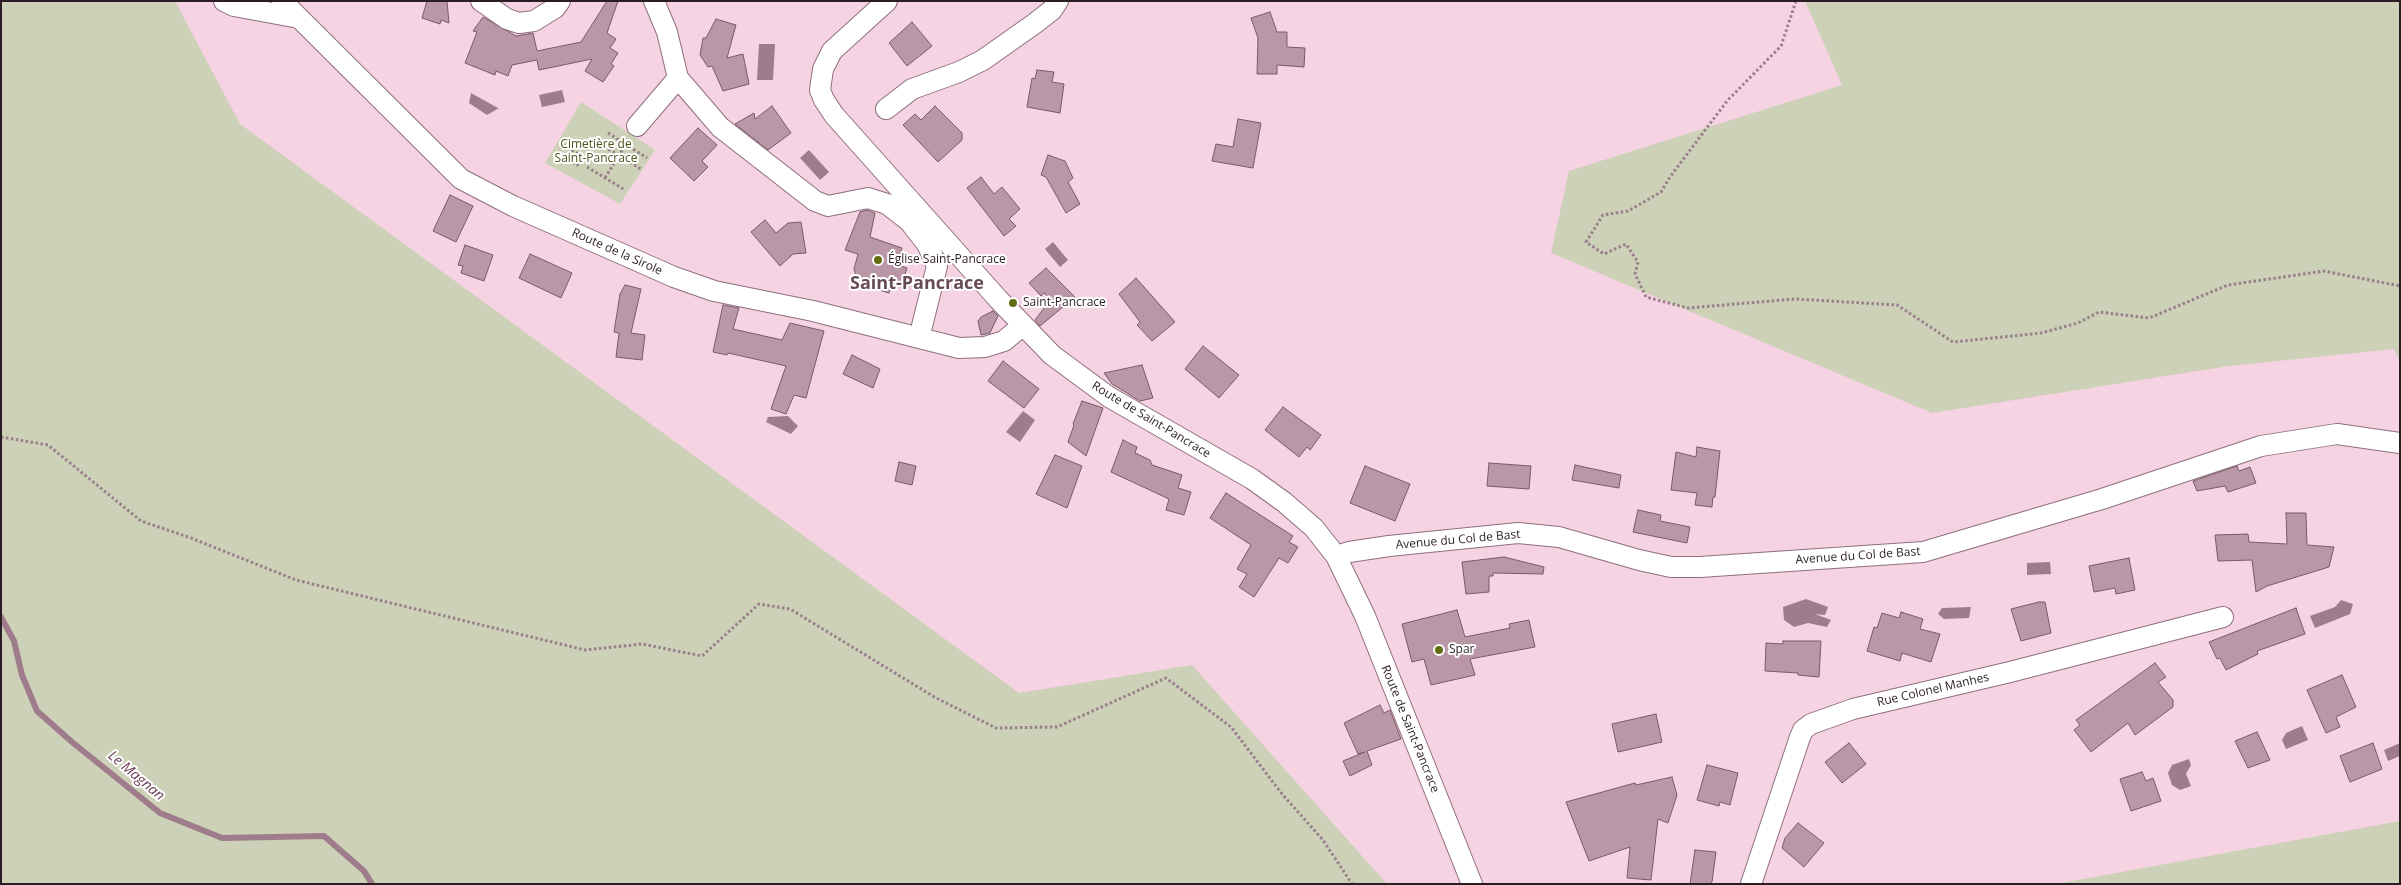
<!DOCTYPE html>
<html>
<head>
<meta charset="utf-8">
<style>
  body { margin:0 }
  #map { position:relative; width:2401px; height:885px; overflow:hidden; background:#f6d3e2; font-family:"Open Sans",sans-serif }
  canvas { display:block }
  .frame { position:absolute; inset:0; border:2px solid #2a1e24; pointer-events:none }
</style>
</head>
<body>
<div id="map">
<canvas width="2401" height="885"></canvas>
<div class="frame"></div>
</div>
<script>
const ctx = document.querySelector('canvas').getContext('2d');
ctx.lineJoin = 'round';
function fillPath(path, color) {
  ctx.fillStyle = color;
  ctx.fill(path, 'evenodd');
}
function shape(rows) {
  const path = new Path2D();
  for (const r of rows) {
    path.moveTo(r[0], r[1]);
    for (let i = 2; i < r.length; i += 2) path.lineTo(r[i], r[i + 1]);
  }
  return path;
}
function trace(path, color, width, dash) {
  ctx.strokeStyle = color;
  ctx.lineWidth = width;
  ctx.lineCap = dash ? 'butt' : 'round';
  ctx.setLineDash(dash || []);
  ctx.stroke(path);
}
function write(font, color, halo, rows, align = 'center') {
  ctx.font = font + ' "Open Sans",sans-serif';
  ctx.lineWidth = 4;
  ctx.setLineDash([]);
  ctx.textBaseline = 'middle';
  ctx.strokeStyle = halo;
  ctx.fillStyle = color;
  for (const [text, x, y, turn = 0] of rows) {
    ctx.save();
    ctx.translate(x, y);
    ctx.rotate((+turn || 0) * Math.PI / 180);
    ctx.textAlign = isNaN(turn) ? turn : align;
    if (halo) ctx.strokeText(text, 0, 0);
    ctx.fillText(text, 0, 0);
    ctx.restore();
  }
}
fillPath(shape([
  [1,1,175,1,240,124,1019,693,1192,665,1387,884,1,884],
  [1805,1,2400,1,2400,362,2394,349,2229,366,1932,413,1551,253,1569,171,1842,85],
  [581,102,655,150,620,204,545,163],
  [2400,821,2400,884,2056,884]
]), '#ccd1b7');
fillPath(shape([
  [759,44,775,44,773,80,757,80],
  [562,90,565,102,542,107,539,95],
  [471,93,498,108,499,108,487,115,469,103],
  [809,150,829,172,820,180,800,158],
  [1053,242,1068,260,1060,267,1045,249],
  [1023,411,1035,420,1020,442,1006,432],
  [788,416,798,426,791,434,766,422,768,417],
  [2050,562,2051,574,2027,575,2027,563],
  [1806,599,1828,607,1825,615,1815,614,1831,620,1827,627,1808,623,1794,627,1784,620,1783,607],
  [2341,600,2353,604,2350,614,2315,628,2310,616,2335,607],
  [1971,607,1969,618,1944,619,1938,614,1942,608],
  [2302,726,2308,740,2286,749,2282,740,2286,733],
  [2400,743,2400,756,2388,761,2384,750],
  [2189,759,2191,765,2186,774,2191,786,2180,790,2172,785,2168,773,2172,765]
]), '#9e7c8b');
trace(shape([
  [1,617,14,641,22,675,37,711,72,742,160,813,222,838,324,836,364,871,372,884]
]), '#9e7c8b', 6);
const building = shape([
  [427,1,447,1,449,23,441,20,440,24,422,18,427,1],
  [607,1,618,1,607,33,616,39,610,48,618,53,611,64,614,66,603,82,585,71,592,59,539,70,537,60,512,65,508,76,496,71,495,75,465,63,477,32,473,31,483,17,516,36,533,33,537,51,581,42,607,1],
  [1270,12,1277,32,1287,32,1287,47,1305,48,1304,67,1277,65,1277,74,1257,74,1258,38,1251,18,1270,12],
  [716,19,736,25,727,58,743,54,749,84,723,91,712,66,708,67,700,55,703,38,706,38,716,19],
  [912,22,932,46,907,66,889,43,912,22],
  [1037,70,1054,72,1052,82,1064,84,1060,113,1027,107,1032,78,1035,79,1037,70],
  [772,106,791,133,768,150,735,124,754,113,755,119,772,106],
  [935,106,962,133,962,140,938,162,903,125,915,114,921,120,935,106],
  [1238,119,1261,123,1253,168,1212,161,1216,144,1233,147,1238,119],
  [698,128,717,145,702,161,708,167,694,181,670,158,698,128],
  [1048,155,1065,161,1073,178,1068,182,1080,204,1066,213,1046,177,1041,175,1048,155],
  [981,177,994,194,1002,187,1020,209,1009,219,1016,226,1004,236,967,188,981,177],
  [450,195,473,206,456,242,433,231,450,195],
  [867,210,875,213,870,237,902,248,897,265,907,268,901,287,892,284,889,293,858,284,854,269,858,254,845,250,860,212,867,210],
  [765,220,776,233,788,223,801,222,806,253,793,254,780,266,751,232,765,220],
  [465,245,493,255,484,281,461,273,463,266,458,265,465,245],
  [530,254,572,273,561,298,519,278,530,254],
  [1046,268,1075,297,1040,326,1035,320,1051,299,1044,293,1041,296,1029,283,1046,268],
  [1136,278,1175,322,1152,341,1137,325,1140,322,1119,294,1136,278],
  [625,285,641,289,631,333,645,335,642,360,616,357,619,333,614,332,620,294,625,285],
  [723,305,739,308,733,329,782,340,790,323,824,331,806,398,794,395,786,414,771,409,786,366,728,353,727,355,713,352,723,305],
  [993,311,998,316,990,333,981,335,978,321,981,317,993,311],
  [1203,346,1239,375,1219,398,1185,369,1203,346],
  [852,355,880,369,873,388,843,374,852,355],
  [1003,361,1039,389,1024,408,988,381,1003,361],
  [1142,365,1153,398,1140,401,1112,384,1104,373,1142,365],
  [1082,401,1103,408,1086,456,1068,442,1074,425,1073,424,1082,401],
  [1283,407,1321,435,1310,450,1307,447,1299,457,1265,430,1283,407],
  [1123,440,1137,447,1135,453,1150,460,1152,465,1182,475,1178,488,1191,492,1184,515,1166,510,1169,499,1111,472,1123,440],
  [1697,447,1720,451,1715,497,1713,497,1712,507,1695,505,1697,493,1671,490,1676,452,1696,457,1697,447],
  [1055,455,1082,466,1067,508,1036,494,1055,455],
  [899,462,916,466,912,485,895,481,899,462],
  [1489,463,1531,466,1529,489,1487,486,1489,463],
  [1575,465,1621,475,1619,488,1572,480,1575,465],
  [1365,466,1410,484,1395,521,1350,503,1365,466],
  [2237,466,2239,471,2250,467,2256,483,2228,492,2225,486,2197,491,2193,481,2237,466],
  [1226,493,1293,536,1289,542,1298,547,1288,563,1279,558,1254,597,1239,587,1247,574,1237,569,1251,545,1210,518,1226,493],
  [1638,510,1661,515,1660,521,1690,527,1687,543,1633,532,1638,510],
  [2286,513,2306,513,2307,545,2334,547,2329,567,2267,586,2256,592,2252,560,2218,561,2215,535,2248,534,2249,542,2287,544,2286,513],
  [1504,557,1544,567,1543,574,1493,573,1493,576,1489,576,1489,592,1466,594,1462,562,1504,557],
  [2129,558,2135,590,2116,594,2115,588,2094,592,2089,566,2129,558],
  [2039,602,2045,602,2051,633,2021,641,2011,609,2039,602],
  [2296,608,2305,634,2257,651,2258,654,2226,670,2220,658,2217,659,2209,642,2296,608],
  [1457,610,1465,637,1510,628,1509,624,1529,620,1535,647,1470,659,1475,675,1431,685,1424,659,1412,662,1402,624,1457,610],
  [1901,612,1923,619,1920,629,1940,634,1931,662,1902,653,1900,661,1867,651,1874,627,1877,628,1882,613,1899,618,1901,612],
  [1783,641,1821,641,1819,677,1798,675,1798,673,1765,671,1766,643,1783,644,1783,641],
  [2155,663,2166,677,2158,682,2173,700,2173,707,2135,735,2128,723,2091,752,2074,730,2080,725,2076,720,2155,663],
  [2342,675,2356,707,2336,717,2340,727,2326,733,2307,690,2342,675],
  [1380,705,1384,713,1390,710,1401,739,1367,751,1372,765,1350,776,1343,761,1365,752,1358,754,1344,723,1380,705],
  [1656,714,1662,742,1618,752,1612,724,1656,714],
  [2257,732,2270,760,2248,768,2235,741,2257,732],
  [1849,743,1866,764,1842,783,1825,762,1849,743],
  [2373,743,2382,769,2350,782,2340,756,2373,743],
  [1707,765,1738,773,1730,805,1720,802,1719,806,1697,800,1707,765],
  [2142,772,2146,781,2153,778,2161,801,2131,811,2120,779,2142,772],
  [1672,777,1677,795,1668,823,1658,819,1651,880,1627,878,1630,847,1589,861,1566,802,1635,783,1636,785,1672,777],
  [1798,823,1824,843,1804,867,1782,848,1785,838,1798,823],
  [1695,850,1716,852,1712,882,1710,884,1690,884,1695,850]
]);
fillPath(building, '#ba97a7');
trace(building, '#775a68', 1);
const minor = shape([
  [224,1,234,6,299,18],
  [282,1,461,179,513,206,674,277,714,291,813,311,959,348,985,347,1004,341,1022,326],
  [481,1,507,19,519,23,534,21,555,8,560,1],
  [654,1,667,32,678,78,720,127,815,201,828,206,868,198,887,204,909,221,927,244,937,266,919,338],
  [887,1,832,51,823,69,820,90,824,100,834,115,998,299,1052,355,1109,397,1252,479,1284,502,1314,528,1336,556,1365,616,1472,884],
  [886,109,912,89,959,72,983,60,1034,24,1052,10,1058,1],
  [637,126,678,78],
  [1336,556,1349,552,1389,546,1518,533,1559,537,1639,560,1671,567,1700,567,1923,552,2102,499,2261,446,2337,434,2400,443],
  [1751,884,1800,737,1803,730,1811,724,1853,709,2010,672,2223,617]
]);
trace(minor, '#8e6f7d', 22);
trace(shape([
  [1796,1,1781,46,1727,101,1670,177,1661,192,1628,211,1603,215,1586,242,1604,254,1626,244,1638,262,1635,274,1646,297,1688,308,1795,299,1897,305,1953,342,2041,333,2078,323,2099,312,2149,318,2228,285,2324,271,2400,286],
  [608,133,647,158],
  [600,144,641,169],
  [563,145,582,156,577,165,558,154,563,145],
  [587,167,625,190],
  [605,178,628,141],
  [1,437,48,445,141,521,191,538,296,580,585,650,642,644,702,656,759,604,790,609,936,698,996,728,1057,727,1166,678,1231,727,1282,794,1323,840,1352,884]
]), '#987f8a', 3, [2.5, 2.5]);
trace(minor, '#fff', 20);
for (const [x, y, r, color] of [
  [878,260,5,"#636c12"],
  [1013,303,5,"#636c12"],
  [1439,650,5,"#636c12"]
]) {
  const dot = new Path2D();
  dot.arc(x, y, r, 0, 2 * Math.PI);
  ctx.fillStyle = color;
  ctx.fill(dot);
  trace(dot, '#fff', 2);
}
write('12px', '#4d541d', '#fff', [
  ["Cimetière de",596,145],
  ["Saint-Pancrace",596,159]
]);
write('12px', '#2a1e24', '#fff', [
  ["Route de la Sirole",617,252,24],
  ["Route de Saint-Pancrace",1151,420,31],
  ["Avenue du Col de Bast",1458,540,-5],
  ["Avenue du Col de Bast",1858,556,-4],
  ["Rue Colonel Manhes",1933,690,-13],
  ["Route de Saint-Pancrace",1410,729,68]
]);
write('12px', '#2a1e24', '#fff', [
  ["Église Saint-Pancrace",888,260],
  ["Saint-Pancrace",1023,303],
  ["Spar",1449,650]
], 'left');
write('italic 14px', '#6d3b54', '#fff', [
  ["Le Magnan",136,776,40]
]);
write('bold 18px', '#674a57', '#fff', [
  ["Saint-Pancrace",917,284]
]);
</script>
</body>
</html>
